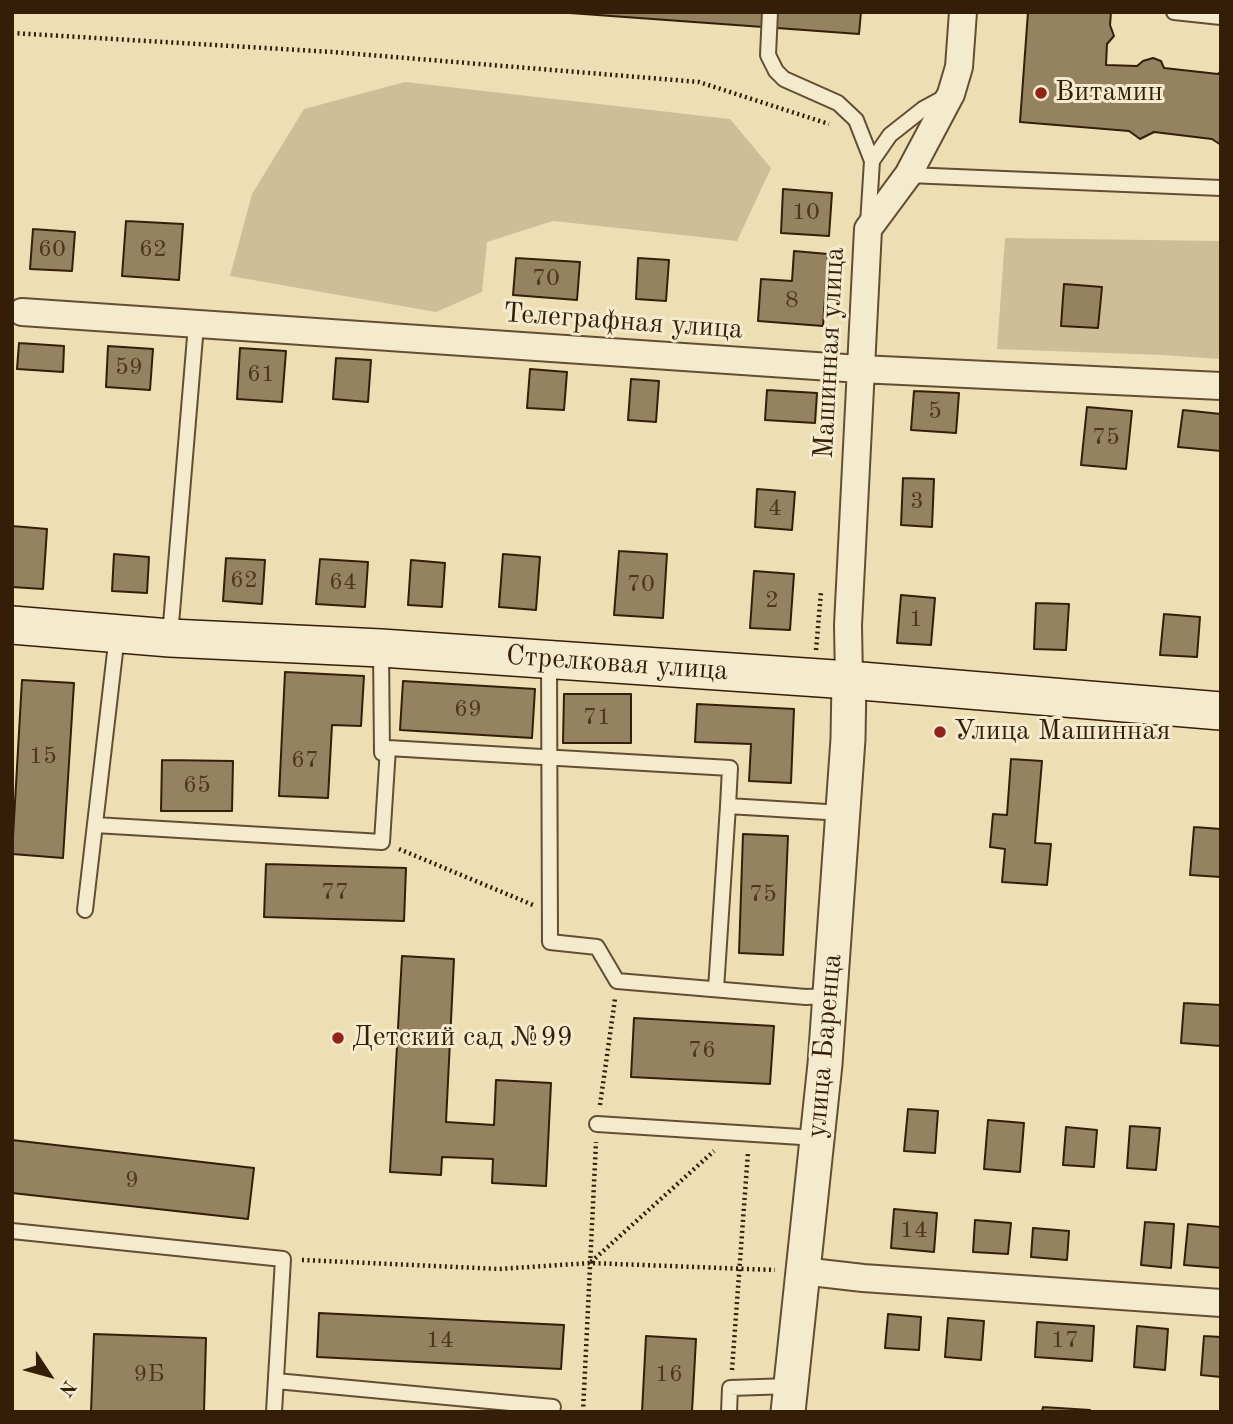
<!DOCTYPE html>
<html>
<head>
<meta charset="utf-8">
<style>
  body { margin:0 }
  #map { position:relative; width:1233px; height:1424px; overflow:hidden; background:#eedeb4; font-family:"Old Standard TT",serif }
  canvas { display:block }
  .frame { position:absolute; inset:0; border:14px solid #351e07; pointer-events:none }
  .north { position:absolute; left:14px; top:1340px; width:70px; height:70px; -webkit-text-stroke:5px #f4eace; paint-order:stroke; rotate:126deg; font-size:19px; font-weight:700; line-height:28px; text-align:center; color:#351e07 }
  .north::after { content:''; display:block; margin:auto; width:24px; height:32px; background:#351e07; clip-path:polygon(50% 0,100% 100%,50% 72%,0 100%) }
</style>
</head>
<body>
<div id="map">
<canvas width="1233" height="1424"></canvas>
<div class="frame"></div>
<div class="north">N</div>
</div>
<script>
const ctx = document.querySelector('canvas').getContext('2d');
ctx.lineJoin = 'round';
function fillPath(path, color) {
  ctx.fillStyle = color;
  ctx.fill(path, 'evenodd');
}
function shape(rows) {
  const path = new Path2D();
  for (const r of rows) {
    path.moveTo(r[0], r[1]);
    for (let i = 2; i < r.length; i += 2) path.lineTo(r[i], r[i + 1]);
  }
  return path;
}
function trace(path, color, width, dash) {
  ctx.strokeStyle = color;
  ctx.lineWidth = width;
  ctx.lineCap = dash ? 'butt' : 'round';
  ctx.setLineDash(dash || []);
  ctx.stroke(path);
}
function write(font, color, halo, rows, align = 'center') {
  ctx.font = font + ' "Old Standard TT",serif';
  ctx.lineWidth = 6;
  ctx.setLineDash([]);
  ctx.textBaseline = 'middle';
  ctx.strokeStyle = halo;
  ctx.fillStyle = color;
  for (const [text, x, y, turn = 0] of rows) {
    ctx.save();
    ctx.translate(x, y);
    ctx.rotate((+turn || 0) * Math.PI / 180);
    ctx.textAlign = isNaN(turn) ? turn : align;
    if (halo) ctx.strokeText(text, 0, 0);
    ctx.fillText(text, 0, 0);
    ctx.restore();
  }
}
fillPath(shape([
  [405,82,730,119,771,168,737,241,553,221,487,242,482,292,436,312,230,276,252,194,304,109],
  [1005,238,1221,241,1221,359,1162,355,997,349]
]), '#cfbd97');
const building = shape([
  [556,12,764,12,763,27,556,12],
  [764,12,861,12,859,34,763,27,764,12],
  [1028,12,1111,12,1110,25,1114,36,1107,44,1106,65,1137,66,1143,61,1153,58,1161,61,1164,68,1218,74,1221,71,1221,145,1212,139,1154,132,1140,139,1129,131,1020,122,1028,12],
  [783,189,832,193,829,236,781,233,783,189],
  [126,221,183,224,179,280,122,276,126,221],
  [33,229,75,232,72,271,30,269,33,229],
  [794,251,828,254,823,326,758,321,761,279,792,281,794,251],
  [516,258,580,262,577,300,513,295,516,258],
  [638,258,669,260,666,301,636,299,638,258],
  [1064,284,1102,287,1098,328,1061,326,1064,284],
  [19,343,64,346,63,372,17,369,19,343],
  [108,346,153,349,150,390,106,387,108,346],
  [240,348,286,351,282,402,237,399,240,348],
  [336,358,371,360,368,402,333,399,336,358],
  [530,369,567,372,564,410,527,408,530,369],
  [631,379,659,381,656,422,628,420,631,379],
  [767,390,817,393,815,423,765,420,767,390],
  [914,391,959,393,956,433,911,430,914,391],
  [1087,407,1132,411,1126,469,1081,465,1087,407],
  [1183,410,1221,414,1221,451,1178,447,1183,410],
  [903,478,934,479,932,527,901,525,903,478],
  [757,489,795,492,792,530,755,527,757,489],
  [12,526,47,529,43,589,12,587,12,526],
  [619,551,667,554,663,618,614,615,619,551],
  [114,554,149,557,147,593,112,591,114,554],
  [503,554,540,557,536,610,499,607,503,554],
  [226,558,265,560,262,604,223,601,226,558],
  [320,559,368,562,365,607,316,604,320,559],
  [411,560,445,563,442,607,408,605,411,560],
  [754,571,794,574,790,630,750,628,754,571],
  [901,595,935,598,931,645,897,643,901,595],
  [1036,603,1069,604,1066,650,1034,649,1036,603],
  [1164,614,1200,617,1197,657,1160,655,1164,614],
  [285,672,364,676,361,726,332,725,328,798,279,796,285,672],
  [22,680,74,683,63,858,12,854,22,680],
  [403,681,535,689,532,738,400,730,403,681],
  [564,694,631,694,631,743,563,743,564,694],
  [697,704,794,709,791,783,749,781,751,744,695,742,697,704],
  [1011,759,1042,761,1035,843,1051,844,1047,885,1002,882,1005,849,990,847,993,814,1007,815,1011,759],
  [162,760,233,761,232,811,161,811,162,760],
  [1194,827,1221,829,1221,877,1190,875,1194,827],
  [743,834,788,836,783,955,739,953,743,834],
  [266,864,406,868,404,921,264,917,266,864],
  [402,956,454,959,446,1122,494,1125,496,1080,551,1083,546,1186,492,1183,493,1159,442,1157,441,1175,390,1172,402,956],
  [1184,1003,1221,1005,1221,1046,1181,1043,1184,1003],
  [634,1018,774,1026,770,1084,631,1077,634,1018],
  [908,1109,938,1111,935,1153,904,1151,908,1109],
  [988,1120,1024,1123,1020,1172,984,1169,988,1120],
  [1130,1126,1160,1128,1156,1170,1127,1168,1130,1126],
  [1066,1127,1097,1130,1094,1167,1063,1165,1066,1127],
  [12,1140,254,1168,248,1219,12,1193,12,1140],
  [894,1209,937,1213,934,1252,891,1248,894,1209],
  [975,1220,1011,1223,1008,1254,973,1252,975,1220],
  [1145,1222,1174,1224,1171,1268,1141,1265,1145,1222],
  [1188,1224,1221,1227,1221,1268,1184,1265,1188,1224],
  [1033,1228,1069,1231,1067,1260,1031,1257,1033,1228],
  [319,1313,564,1325,561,1369,317,1357,319,1313],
  [888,1314,921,1317,919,1350,885,1348,888,1314],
  [948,1318,984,1321,981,1360,945,1357,948,1318],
  [1037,1322,1094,1326,1092,1361,1035,1357,1037,1322],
  [1137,1326,1168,1329,1165,1370,1134,1367,1137,1326],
  [94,1334,206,1338,204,1412,91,1412,94,1334],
  [646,1336,696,1339,692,1412,642,1412,646,1336],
  [1204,1336,1221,1337,1221,1377,1201,1375,1204,1336],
  [1043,1407,1090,1410,1090,1412,1042,1412,1043,1407]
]);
fillPath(building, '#958261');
trace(building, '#351e07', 2);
const service = shape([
  [770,12,768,55,776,71,784,79,838,103,856,120,872,161,868,224],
  [1174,12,1221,17],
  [872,161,890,135,923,109,947,96],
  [908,175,1221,188],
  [170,636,196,325],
  [381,649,382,753],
  [549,661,550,942,597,947,617,981,806,997,830,996],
  [95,825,382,842,388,748,730,768,728,806],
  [85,910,117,635],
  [716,989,728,806,843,813],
  [597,1124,817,1138],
  [12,1231,283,1259,274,1412],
  [276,1381,553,1407],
  [729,1412,730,1388,790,1386]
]);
const minor = shape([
  [22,312,860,369,1221,386],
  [849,680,848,625,868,229,908,175,951,94,959,67,963,12],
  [802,1271,863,1278,1221,1303]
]);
const tertiary = shape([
  [788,1412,825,1064,848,739,849,680]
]);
const secondary = shape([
  [12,625,170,638,381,648,849,680,1221,711]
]);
trace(service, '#634e32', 18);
trace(minor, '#634e32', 30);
trace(tertiary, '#634e32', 37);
trace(secondary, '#351e07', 40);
trace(shape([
  [12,33,333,52,699,82,829,124],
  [816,650,821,592],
  [399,849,533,905],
  [600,1105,615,999],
  [302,1260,499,1269,590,1263,775,1270],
  [591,1262,714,1151],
  [732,1370,748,1152],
  [583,1412,596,1142]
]), '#351e07', 4.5, [2, 3.5]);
trace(service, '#f4eace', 14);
trace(minor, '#f4eace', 26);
trace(tertiary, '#f4eace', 33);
trace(secondary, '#f4eace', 37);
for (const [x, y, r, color] of [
  [1041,93,7,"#8f2418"],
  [940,732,7,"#8f2418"],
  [338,1038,7,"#8f2418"]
]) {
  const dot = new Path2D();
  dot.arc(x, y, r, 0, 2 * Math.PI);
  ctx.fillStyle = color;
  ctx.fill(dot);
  trace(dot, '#f4eace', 2.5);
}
write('24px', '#4d371e', null, [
  ["10",806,213],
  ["60",52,250],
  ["62",153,250],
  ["70",546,279],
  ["8",792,301],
  ["59",129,368],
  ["61",261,375],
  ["5",935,412],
  ["75",1106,438],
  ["3",917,502],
  ["4",775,509],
  ["62",244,581],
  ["64",343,583],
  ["70",641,585],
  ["2",772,601],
  ["1",916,620],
  ["69",468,710],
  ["71",597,718],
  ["15",43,757],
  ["67",305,761],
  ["65",197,786],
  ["77",335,893],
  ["75",763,895],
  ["76",702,1051],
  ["9",132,1181],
  ["14",914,1231],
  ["14",440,1341],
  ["17",1065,1341],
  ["9Б",149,1375],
  ["16",669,1375]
]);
write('28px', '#351e07', '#f4eace', [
  ["Витамин",1055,93],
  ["Улица Машинная",954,732],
  ["Детский сад №99",352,1038]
], 'left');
write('28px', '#351e07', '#f4eace', [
  ["Телеграфная улица",623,322,4],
  ["Машинная улица",830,353,-87],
  ["Стрелковая улица",617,664,4],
  ["улица Баренца",825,1046,-85]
]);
</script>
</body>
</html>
